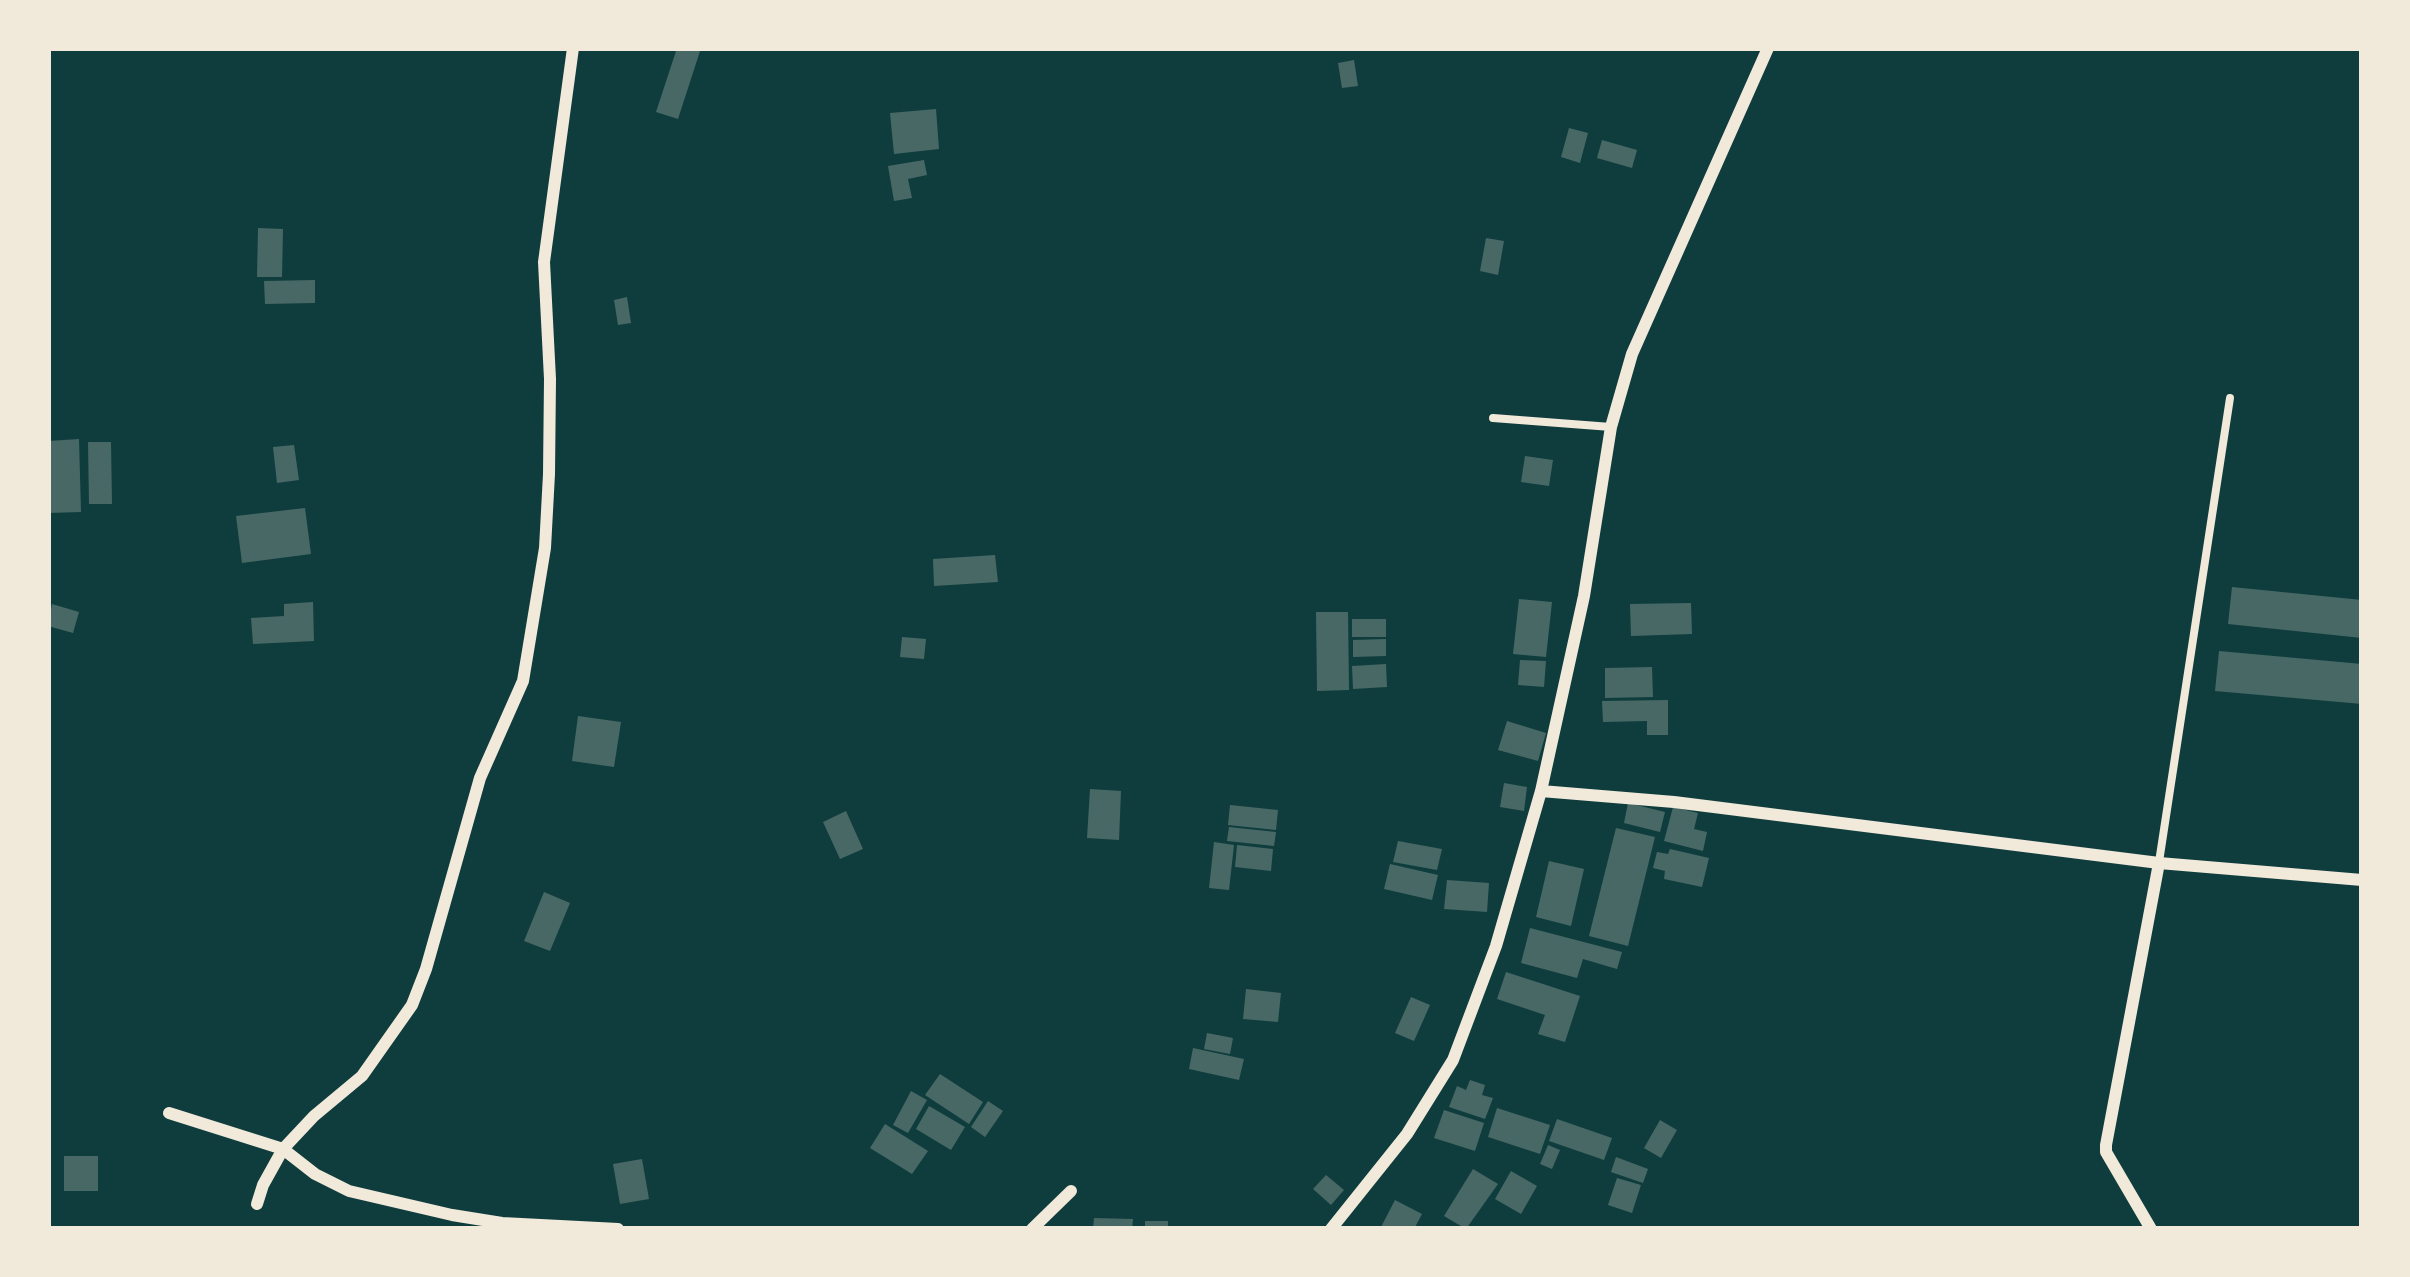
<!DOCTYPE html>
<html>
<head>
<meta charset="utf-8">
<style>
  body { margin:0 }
  #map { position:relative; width:2410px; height:1277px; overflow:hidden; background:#0f3d3e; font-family:Spectral,serif }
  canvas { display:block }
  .frame { position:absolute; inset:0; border:51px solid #f1e9da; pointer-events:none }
</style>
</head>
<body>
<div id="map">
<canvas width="2410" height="1277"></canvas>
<div class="frame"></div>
</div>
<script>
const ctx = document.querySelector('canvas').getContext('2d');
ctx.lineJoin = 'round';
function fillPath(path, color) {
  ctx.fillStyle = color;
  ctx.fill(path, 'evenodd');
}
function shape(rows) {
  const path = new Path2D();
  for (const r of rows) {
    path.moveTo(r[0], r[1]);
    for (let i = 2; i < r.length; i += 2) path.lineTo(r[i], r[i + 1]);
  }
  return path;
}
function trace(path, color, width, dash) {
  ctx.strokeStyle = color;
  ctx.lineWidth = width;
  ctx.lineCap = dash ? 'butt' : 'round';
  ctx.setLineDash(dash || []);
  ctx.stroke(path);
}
fillPath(shape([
  [677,48,701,48,678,119,656,112],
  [1354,60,1358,86,1342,88,1338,63],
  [936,109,939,149,894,154,890,113],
  [1569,128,1588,133,1580,163,1561,157],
  [1602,140,1637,150,1632,168,1597,158],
  [924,160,927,175,908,179,912,198,894,201,888,166],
  [258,228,283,229,282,277,257,277],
  [1486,238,1504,241,1498,275,1480,271],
  [315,280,315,303,265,304,264,281],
  [627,297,631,323,618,325,614,300],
  [79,439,81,512,48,513,48,441],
  [88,442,111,442,112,504,89,504],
  [294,445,299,480,277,483,273,447],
  [1525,456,1553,460,1549,486,1521,482],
  [305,508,311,554,242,563,236,516],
  [995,555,998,582,934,586,933,559],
  [2232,587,2362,600,2362,638,2228,624],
  [1519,599,1552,602,1546,657,1513,654],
  [313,602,314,641,253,644,251,618,284,616,284,604],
  [1691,603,1692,634,1631,636,1630,604],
  [52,604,79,612,73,633,48,626],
  [1316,612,1348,612,1349,690,1317,691],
  [1352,619,1386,619,1386,637,1352,637],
  [902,637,926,639,924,659,900,657],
  [1386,639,1386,656,1353,657,1353,640],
  [2219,651,2362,664,2362,704,2215,691],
  [1520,660,1546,661,1544,687,1518,685],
  [1386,664,1387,687,1353,689,1352,666],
  [1652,667,1653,697,1605,698,1605,668],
  [1668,700,1668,735,1647,735,1647,721,1603,722,1602,701],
  [578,716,621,722,614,767,572,761],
  [1507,721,1546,733,1538,761,1498,750],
  [1504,783,1527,787,1524,811,1500,807],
  [1090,789,1121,791,1119,840,1087,838],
  [1628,803,1665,812,1660,832,1624,823],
  [1230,805,1278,810,1276,830,1228,825],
  [1673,807,1698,813,1694,829,1707,832,1703,851,1664,841],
  [846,811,863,849,840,859,823,822],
  [1229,827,1276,832,1274,846,1227,841],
  [1616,828,1655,837,1628,946,1589,936],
  [1398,841,1442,849,1437,870,1393,862],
  [1214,842,1234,845,1229,890,1209,888],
  [1237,845,1273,849,1271,871,1235,867],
  [1670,849,1709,858,1702,887,1664,879,1665,871,1653,868,1657,852,1668,854],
  [1549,861,1584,869,1571,926,1536,917],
  [1390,864,1438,875,1432,900,1384,889],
  [1447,880,1489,883,1487,912,1444,909],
  [544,892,570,903,550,951,524,941],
  [1530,928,1622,952,1617,969,1583,959,1577,978,1521,963],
  [1506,972,1580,996,1565,1042,1538,1034,1545,1015,1497,999],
  [1246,989,1281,993,1278,1022,1243,1019],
  [1411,997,1430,1005,1414,1041,1395,1033],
  [1207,1033,1233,1038,1230,1054,1204,1049],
  [1193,1048,1244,1059,1239,1080,1189,1069],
  [940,1074,983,1102,969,1124,925,1095],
  [1470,1080,1485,1085,1482,1095,1493,1098,1485,1119,1449,1107,1457,1086,1466,1090],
  [911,1091,927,1100,908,1133,893,1125],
  [988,1101,1003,1111,985,1137,971,1127],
  [929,1106,965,1127,951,1150,916,1129],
  [1497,1108,1550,1125,1540,1154,1488,1137],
  [1444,1110,1484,1123,1475,1151,1434,1138],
  [1557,1119,1612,1138,1604,1160,1549,1141],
  [1660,1120,1677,1130,1661,1158,1644,1148],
  [885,1124,928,1151,912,1174,870,1148],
  [1548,1145,1560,1150,1552,1169,1540,1164],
  [64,1156,98,1156,98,1191,64,1191],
  [1616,1157,1648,1169,1643,1183,1611,1172],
  [642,1159,649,1199,620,1204,613,1164],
  [1473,1169,1498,1184,1466,1229,1444,1216],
  [1511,1171,1537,1186,1521,1214,1495,1199],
  [1326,1175,1344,1190,1331,1205,1313,1189],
  [1617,1178,1641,1185,1632,1213,1608,1205],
  [1395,1200,1422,1214,1414,1229,1380,1229],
  [1094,1218,1133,1219,1132,1229,1093,1229],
  [1145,1221,1168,1221,1168,1229,1145,1229]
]), '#486865');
trace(shape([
  [1493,418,1611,427],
  [2159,862,2230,398]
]), '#f1e9da', 8);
trace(shape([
  [1541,791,1674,802,2159,863,2362,880],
  [169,1113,283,1149,315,1174,349,1191,452,1215,502,1223,618,1229],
  [257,1204,263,1185,283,1149,314,1116,362,1076,412,1005,426,969,480,778,523,681,545,548,549,474,550,379,544,262,573,48],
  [1032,1229,1071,1191],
  [1331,1229,1407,1134,1453,1060,1496,946,1541,791,1584,596,1611,427,1632,354,1768,48],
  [2151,1229,2106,1152,2106,1145,2159,863]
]), '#f1e9da', 12);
</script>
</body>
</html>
